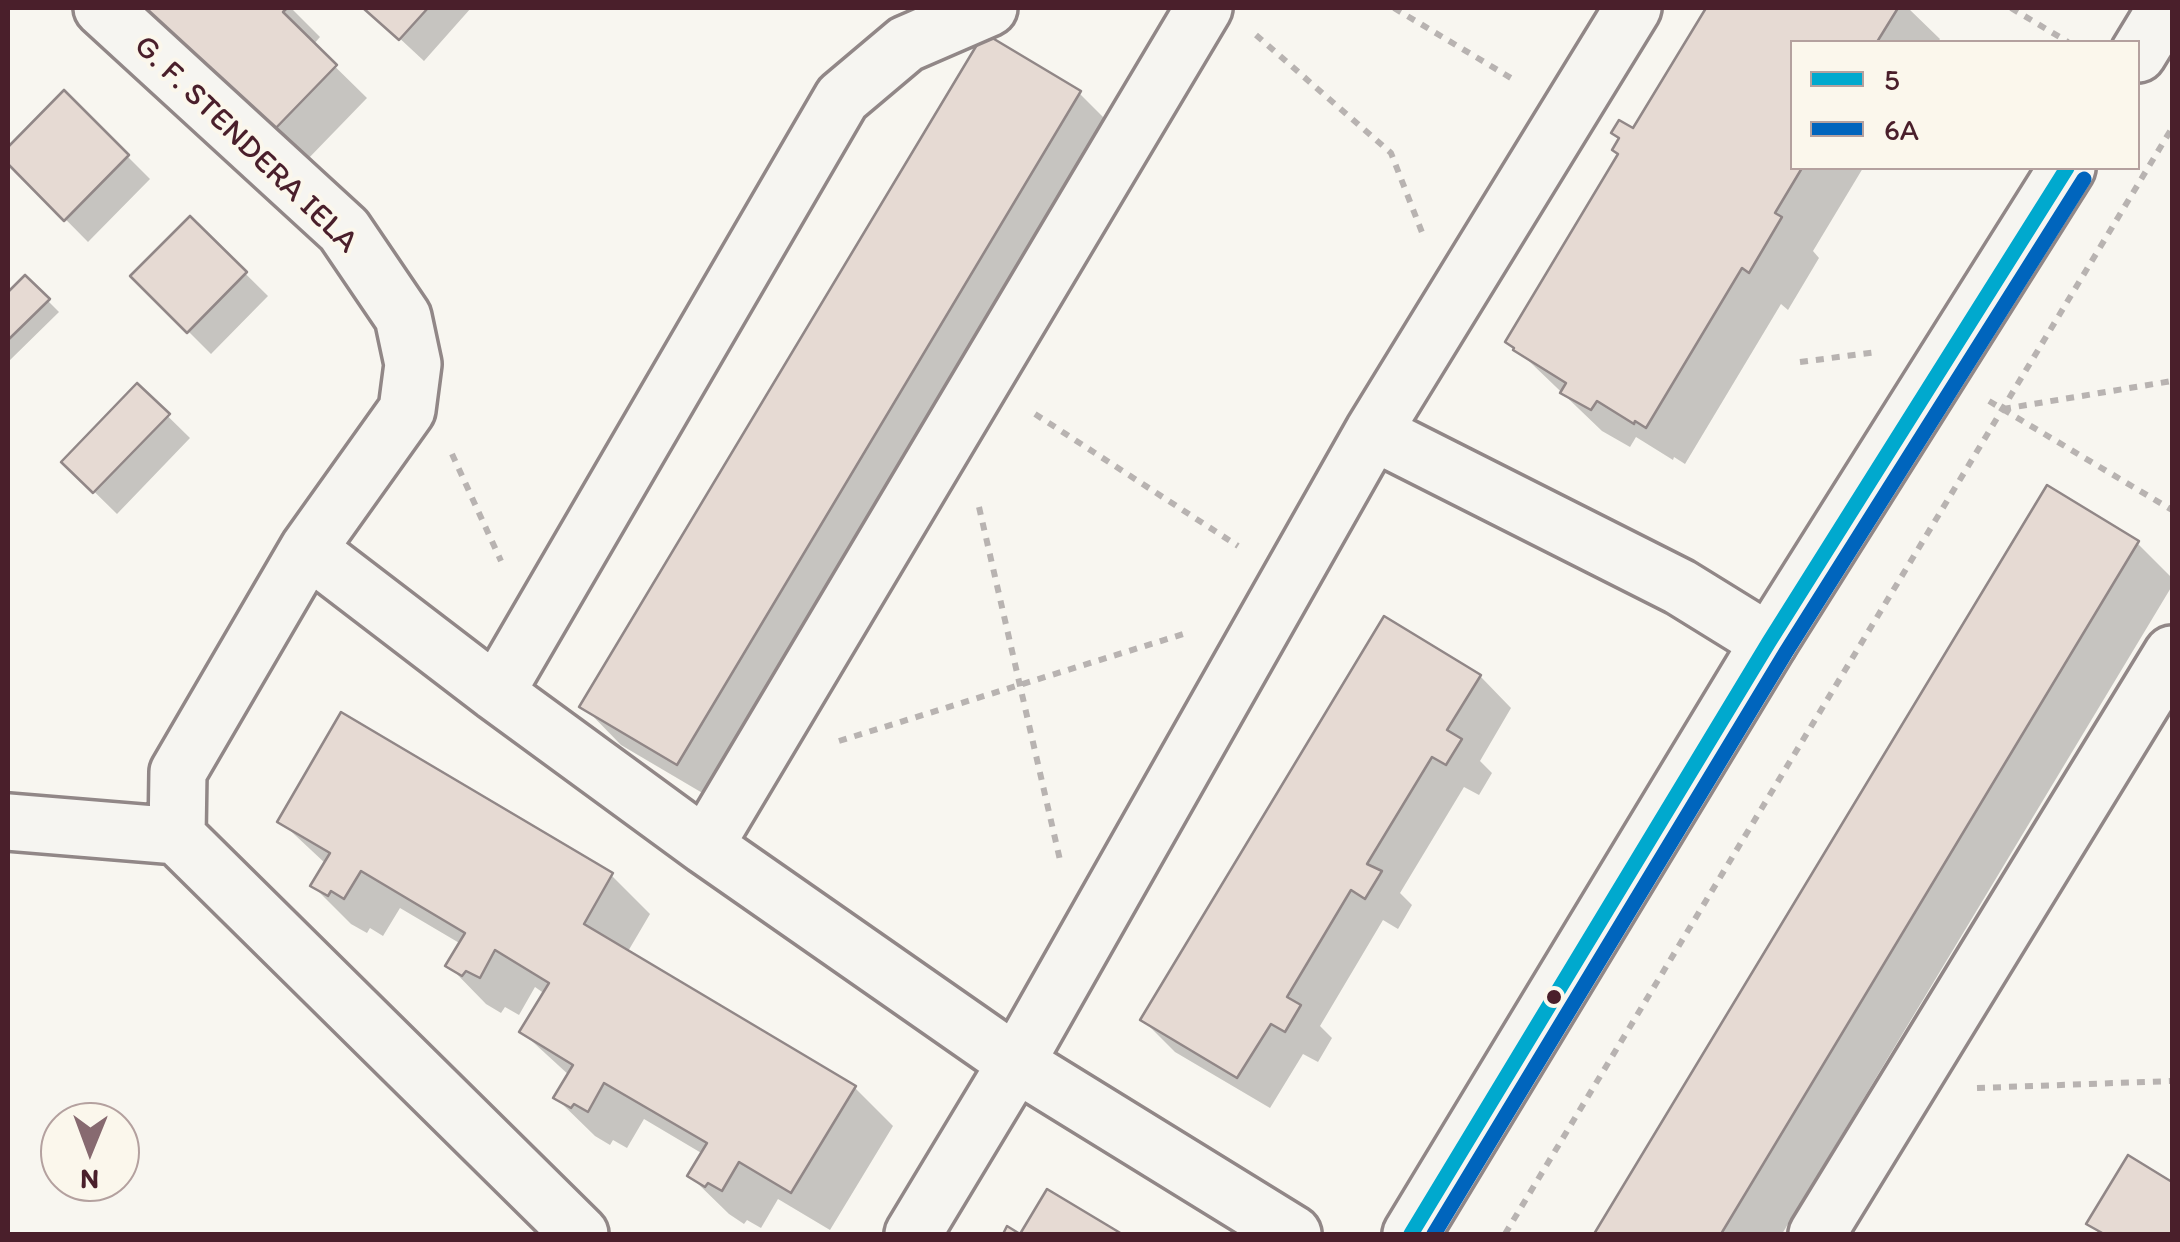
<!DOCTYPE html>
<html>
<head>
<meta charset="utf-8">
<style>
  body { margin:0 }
  #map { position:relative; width:2180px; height:1242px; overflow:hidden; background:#f8f6f0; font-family:Itim,sans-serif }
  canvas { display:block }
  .frame { position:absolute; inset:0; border:10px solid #4a1f2b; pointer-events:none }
  .legend { position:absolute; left:1790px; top:40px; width:350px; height:130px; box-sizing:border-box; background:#fbf7ec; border:2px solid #b4a19f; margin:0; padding:12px 18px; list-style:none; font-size:30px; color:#4a1f2b }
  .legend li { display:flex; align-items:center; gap:20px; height:50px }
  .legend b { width:50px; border:2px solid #b4a19f }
  .north { position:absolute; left:40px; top:1102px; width:100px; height:100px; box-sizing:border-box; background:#fbf7ec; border:2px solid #b4a19f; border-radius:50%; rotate:181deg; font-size:28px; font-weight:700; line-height:40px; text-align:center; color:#4a1f2b }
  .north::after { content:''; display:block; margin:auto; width:35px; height:45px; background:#876a70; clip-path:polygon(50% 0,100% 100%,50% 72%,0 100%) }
</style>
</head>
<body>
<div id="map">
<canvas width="2180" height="1242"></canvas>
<div class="frame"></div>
<ul class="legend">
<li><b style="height:12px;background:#00a9ce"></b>5</li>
<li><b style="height:12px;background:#0065bd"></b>6A</li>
</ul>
<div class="north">N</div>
</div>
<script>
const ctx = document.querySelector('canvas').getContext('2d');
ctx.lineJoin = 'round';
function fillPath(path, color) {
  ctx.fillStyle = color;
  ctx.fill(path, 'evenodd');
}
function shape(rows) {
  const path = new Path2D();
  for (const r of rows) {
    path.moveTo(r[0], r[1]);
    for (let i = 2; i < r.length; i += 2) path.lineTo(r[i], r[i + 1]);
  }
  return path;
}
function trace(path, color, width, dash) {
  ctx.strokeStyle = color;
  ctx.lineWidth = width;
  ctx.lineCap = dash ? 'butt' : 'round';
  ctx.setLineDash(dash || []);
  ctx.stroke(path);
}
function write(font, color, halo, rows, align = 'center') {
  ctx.font = font + ' Itim,sans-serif';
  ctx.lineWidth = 8;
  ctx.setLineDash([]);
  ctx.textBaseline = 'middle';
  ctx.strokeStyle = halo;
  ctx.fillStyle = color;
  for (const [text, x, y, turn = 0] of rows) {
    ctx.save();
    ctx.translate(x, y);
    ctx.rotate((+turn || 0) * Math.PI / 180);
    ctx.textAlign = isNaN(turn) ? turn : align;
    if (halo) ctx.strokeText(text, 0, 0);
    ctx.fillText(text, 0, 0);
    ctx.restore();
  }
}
fillPath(shape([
  [147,8,291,8,320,37,313,45,367,98,305,162],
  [367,8,471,8,424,61],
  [1709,8,1908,8,1940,39,1938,42,1792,42,1792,168,1863,168,1813,251,1819,258,1788,310,1781,304,1685,464,1674,457,1673,460,1636,437,1630,447,1602,431,1508,341],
  [64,93,150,179,88,242,8,161,8,151],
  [1079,93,1117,131,716,801,621,745,583,706],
  [190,219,268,296,211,354,133,276],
  [25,278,59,312,8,362,8,296],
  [137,386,190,438,117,514,64,462],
  [2047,488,2137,543,2172,578,2172,586,1782,1234,1597,1234],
  [1480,676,1511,708,1480,761,1492,773,1479,795,1464,787,1400,893,1412,905,1398,929,1383,920,1320,1026,1332,1038,1318,1062,1303,1054,1270,1108,1175,1052,1143,1020],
  [280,821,611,875,650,914,627,953,855,1088,893,1126,830,1230,778,1199,761,1228,747,1220,744,1224,729,1214,690,1176,703,1154,644,1119,627,1148,613,1140,610,1145,595,1136,556,1098,570,1076,522,1032,545,994,535,987,519,1015,505,1007,501,1013,486,1004,448,965,461,944,400,908,383,936,370,928,367,933,351,924,313,886,326,864],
  [2129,1158,2172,1185,2172,1234,2100,1234,2089,1223]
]), '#0003');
const building = shape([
  [144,8,287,8,283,12,337,65,272,132,144,8],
  [363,8,428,8,399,40,363,8],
  [1706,8,1898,8,1877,42,1792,42,1792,168,1802,168,1775,213,1782,217,1749,273,1742,268,1646,428,1635,421,1634,424,1597,401,1591,410,1560,393,1566,383,1513,350,1514,348,1505,342,1618,154,1612,150,1619,138,1611,133,1619,120,1633,128,1706,8],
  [984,33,1081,91,677,765,579,707,984,33],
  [64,90,129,155,64,221,8,164,8,147,64,90],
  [190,216,247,272,187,333,130,276,190,216],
  [25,275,50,299,8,340,8,292,25,275],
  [137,383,170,414,93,493,61,462,137,383],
  [2047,485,2139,541,1721,1234,1594,1234,2047,485],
  [1384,616,1481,675,1447,730,1462,739,1446,765,1432,757,1367,864,1382,871,1365,899,1351,890,1287,997,1301,1005,1285,1032,1271,1024,1237,1078,1140,1020,1384,616],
  [341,712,613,873,584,924,856,1086,791,1193,739,1162,722,1191,708,1183,705,1187,687,1176,707,1143,604,1083,588,1112,574,1104,571,1108,553,1098,573,1065,519,1032,549,983,495,950,480,978,466,971,462,976,445,966,465,933,361,871,344,899,331,891,328,896,310,886,330,853,277,822,341,712],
  [2128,1155,2172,1182,2172,1234,2104,1234,2086,1224,2128,1155],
  [1047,1189,1122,1234,1003,1234,1007,1226,1020,1234,1047,1189]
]);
fillPath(building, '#e6dad3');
trace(building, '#918787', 2.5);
const street = shape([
  [102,8,344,230,403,317,413,364,407,410,308,549],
  [1373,432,1680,587,1769,642],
  [496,693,842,98,906,44,989,8],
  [8,822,177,836],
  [705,846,1204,8],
  [580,1234,177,836,178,772,308,549,496,693,705,846,1016,1063,1293,1234],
  [913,1234,1016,1063,1373,432,1633,8],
  [1817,1234,2172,654]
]);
const secondary = shape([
  [2138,54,2166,8],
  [1411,1234,1769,642,2067,168]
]);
trace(street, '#918787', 62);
trace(secondary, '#918787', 62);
trace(shape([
  [1394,8,1516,81],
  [2011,8,2068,42],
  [1256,35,1391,153,1423,235],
  [1800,362,1877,352],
  [1989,401,2172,510],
  [2003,409,2172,381],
  [1035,414,1238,546],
  [452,454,501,561],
  [979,507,1060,860],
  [839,741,1190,632],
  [1977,1088,2172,1081],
  [1505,1234,2172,128]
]), '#b8b3b1', 6, [8, 8]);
trace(street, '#f6f5f1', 55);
trace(secondary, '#f6f5f1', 55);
trace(shape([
  [1411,1234,1769,642,2067,168]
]), '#00a9ce', 15);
trace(shape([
  [1434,1234,1786,652,2084,179]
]), '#0065bd', 15);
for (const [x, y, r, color] of [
  [1554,997,9,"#4a1f2b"]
]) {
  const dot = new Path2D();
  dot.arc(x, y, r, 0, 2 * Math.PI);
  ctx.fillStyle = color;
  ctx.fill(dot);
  trace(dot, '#fbf7ec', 4);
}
write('32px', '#4a1f2b', '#fbf7ec', [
  ["G. F. STENDERA IELA",245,145,44]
]);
</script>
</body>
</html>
